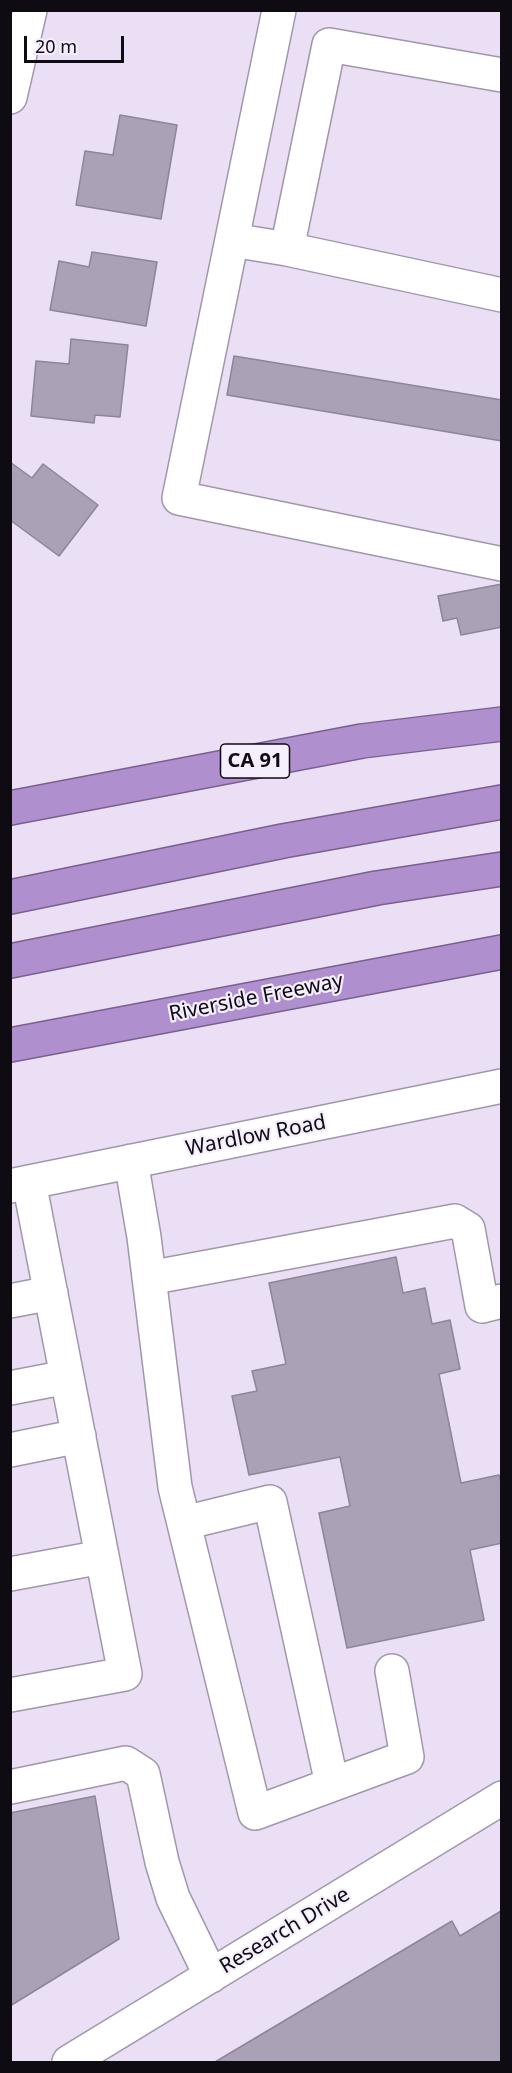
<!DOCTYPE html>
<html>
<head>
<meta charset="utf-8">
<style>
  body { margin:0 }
  #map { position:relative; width:512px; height:2073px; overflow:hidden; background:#eadff5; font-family:"Noto Sans",sans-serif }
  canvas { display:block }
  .frame { position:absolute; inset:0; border:12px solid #0f0b12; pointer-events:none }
  .scale { position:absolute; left:24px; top:36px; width:100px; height:27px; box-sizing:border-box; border:3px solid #0f0b12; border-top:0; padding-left:8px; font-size:18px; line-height:21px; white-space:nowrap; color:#0f0b12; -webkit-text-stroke:4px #f5eefc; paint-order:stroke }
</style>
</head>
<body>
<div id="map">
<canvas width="512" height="2073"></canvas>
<div class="frame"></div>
<div class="scale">20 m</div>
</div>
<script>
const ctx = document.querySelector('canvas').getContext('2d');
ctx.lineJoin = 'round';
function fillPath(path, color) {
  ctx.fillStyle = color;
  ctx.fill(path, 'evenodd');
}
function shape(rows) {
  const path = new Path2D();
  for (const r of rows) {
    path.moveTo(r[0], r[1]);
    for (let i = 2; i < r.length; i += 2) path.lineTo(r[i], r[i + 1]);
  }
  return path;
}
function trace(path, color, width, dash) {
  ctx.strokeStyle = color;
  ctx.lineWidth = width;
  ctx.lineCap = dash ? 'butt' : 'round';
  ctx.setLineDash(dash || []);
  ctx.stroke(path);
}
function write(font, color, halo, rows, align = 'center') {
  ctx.font = font + ' "Noto Sans",sans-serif';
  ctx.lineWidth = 4.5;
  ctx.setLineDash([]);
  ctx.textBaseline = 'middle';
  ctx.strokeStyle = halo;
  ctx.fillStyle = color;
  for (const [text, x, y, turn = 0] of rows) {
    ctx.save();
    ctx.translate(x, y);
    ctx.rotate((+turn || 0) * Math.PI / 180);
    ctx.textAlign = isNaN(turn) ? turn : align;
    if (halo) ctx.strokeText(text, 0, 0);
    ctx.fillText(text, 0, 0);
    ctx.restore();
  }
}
const building = shape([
  [120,115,177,125,161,219,76,205,85,151,113,155,120,115],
  [92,252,157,262,146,326,50,310,59,261,89,267,92,252],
  [71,339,128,345,120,417,95,415,94,423,31,416,36,361,69,364,71,339],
  [234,356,502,400,502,441,227,395,234,356],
  [10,462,32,478,43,464,98,505,59,556,10,520,10,462],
  [502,584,502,627,461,635,457,618,443,621,438,596,502,584],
  [396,1257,403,1293,425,1288,432,1324,450,1320,460,1369,439,1374,461,1483,499,1475,502,1485,502,1543,470,1550,484,1620,347,1648,319,1513,350,1506,340,1457,249,1475,232,1396,257,1391,252,1371,286,1364,269,1283,396,1257],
  [95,1796,119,1939,10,2006,10,1813,95,1796],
  [501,1911,502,2062,215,2062,452,1921,460,1936,501,1911]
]);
fillPath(building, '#aba1b6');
trace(building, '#8e8599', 1.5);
const minor = shape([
  [279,10,179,498,502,564],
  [10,97,30,10],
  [232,240,287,249,329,45,502,75],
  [287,249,502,295],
  [131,1161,144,1237,175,1487,255,1813,407,1757,392,1671],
  [10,1186,502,1086],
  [149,1278,455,1221,468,1229,482,1306,502,1301],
  [10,1301,51,1293],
  [10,1388,67,1377],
  [10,1450,79,1436],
  [184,1523,270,1502,332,1784],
  [10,1574,102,1557],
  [10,1695,125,1674,29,1182],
  [10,1787,126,1763,143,1774,162,1862,173,1898,211,1976],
  [69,2062,502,1798]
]);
const highway = shape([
  [10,808,362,741,502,724],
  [10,897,283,841,502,802],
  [10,961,377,888,502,869],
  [10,1045,502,952]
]);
trace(minor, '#a197ac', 36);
trace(highway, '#78618d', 36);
trace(minor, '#fff', 33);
trace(highway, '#b08fcf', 33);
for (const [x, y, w] of [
  [255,761,69]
]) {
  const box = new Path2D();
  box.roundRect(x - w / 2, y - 17, w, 34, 4.5);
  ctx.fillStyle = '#f5eefc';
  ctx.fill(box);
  trace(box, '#0f0b12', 1.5);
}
write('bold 20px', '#0f0b12', null, [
  ["CA 91",255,761]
]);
write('21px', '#0f0b12', '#f5eefc', [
  ["Riverside Freeway",256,998,-11],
  ["Wardlow Road",256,1136,-11],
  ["Research Drive",285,1931,-31]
]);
</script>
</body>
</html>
